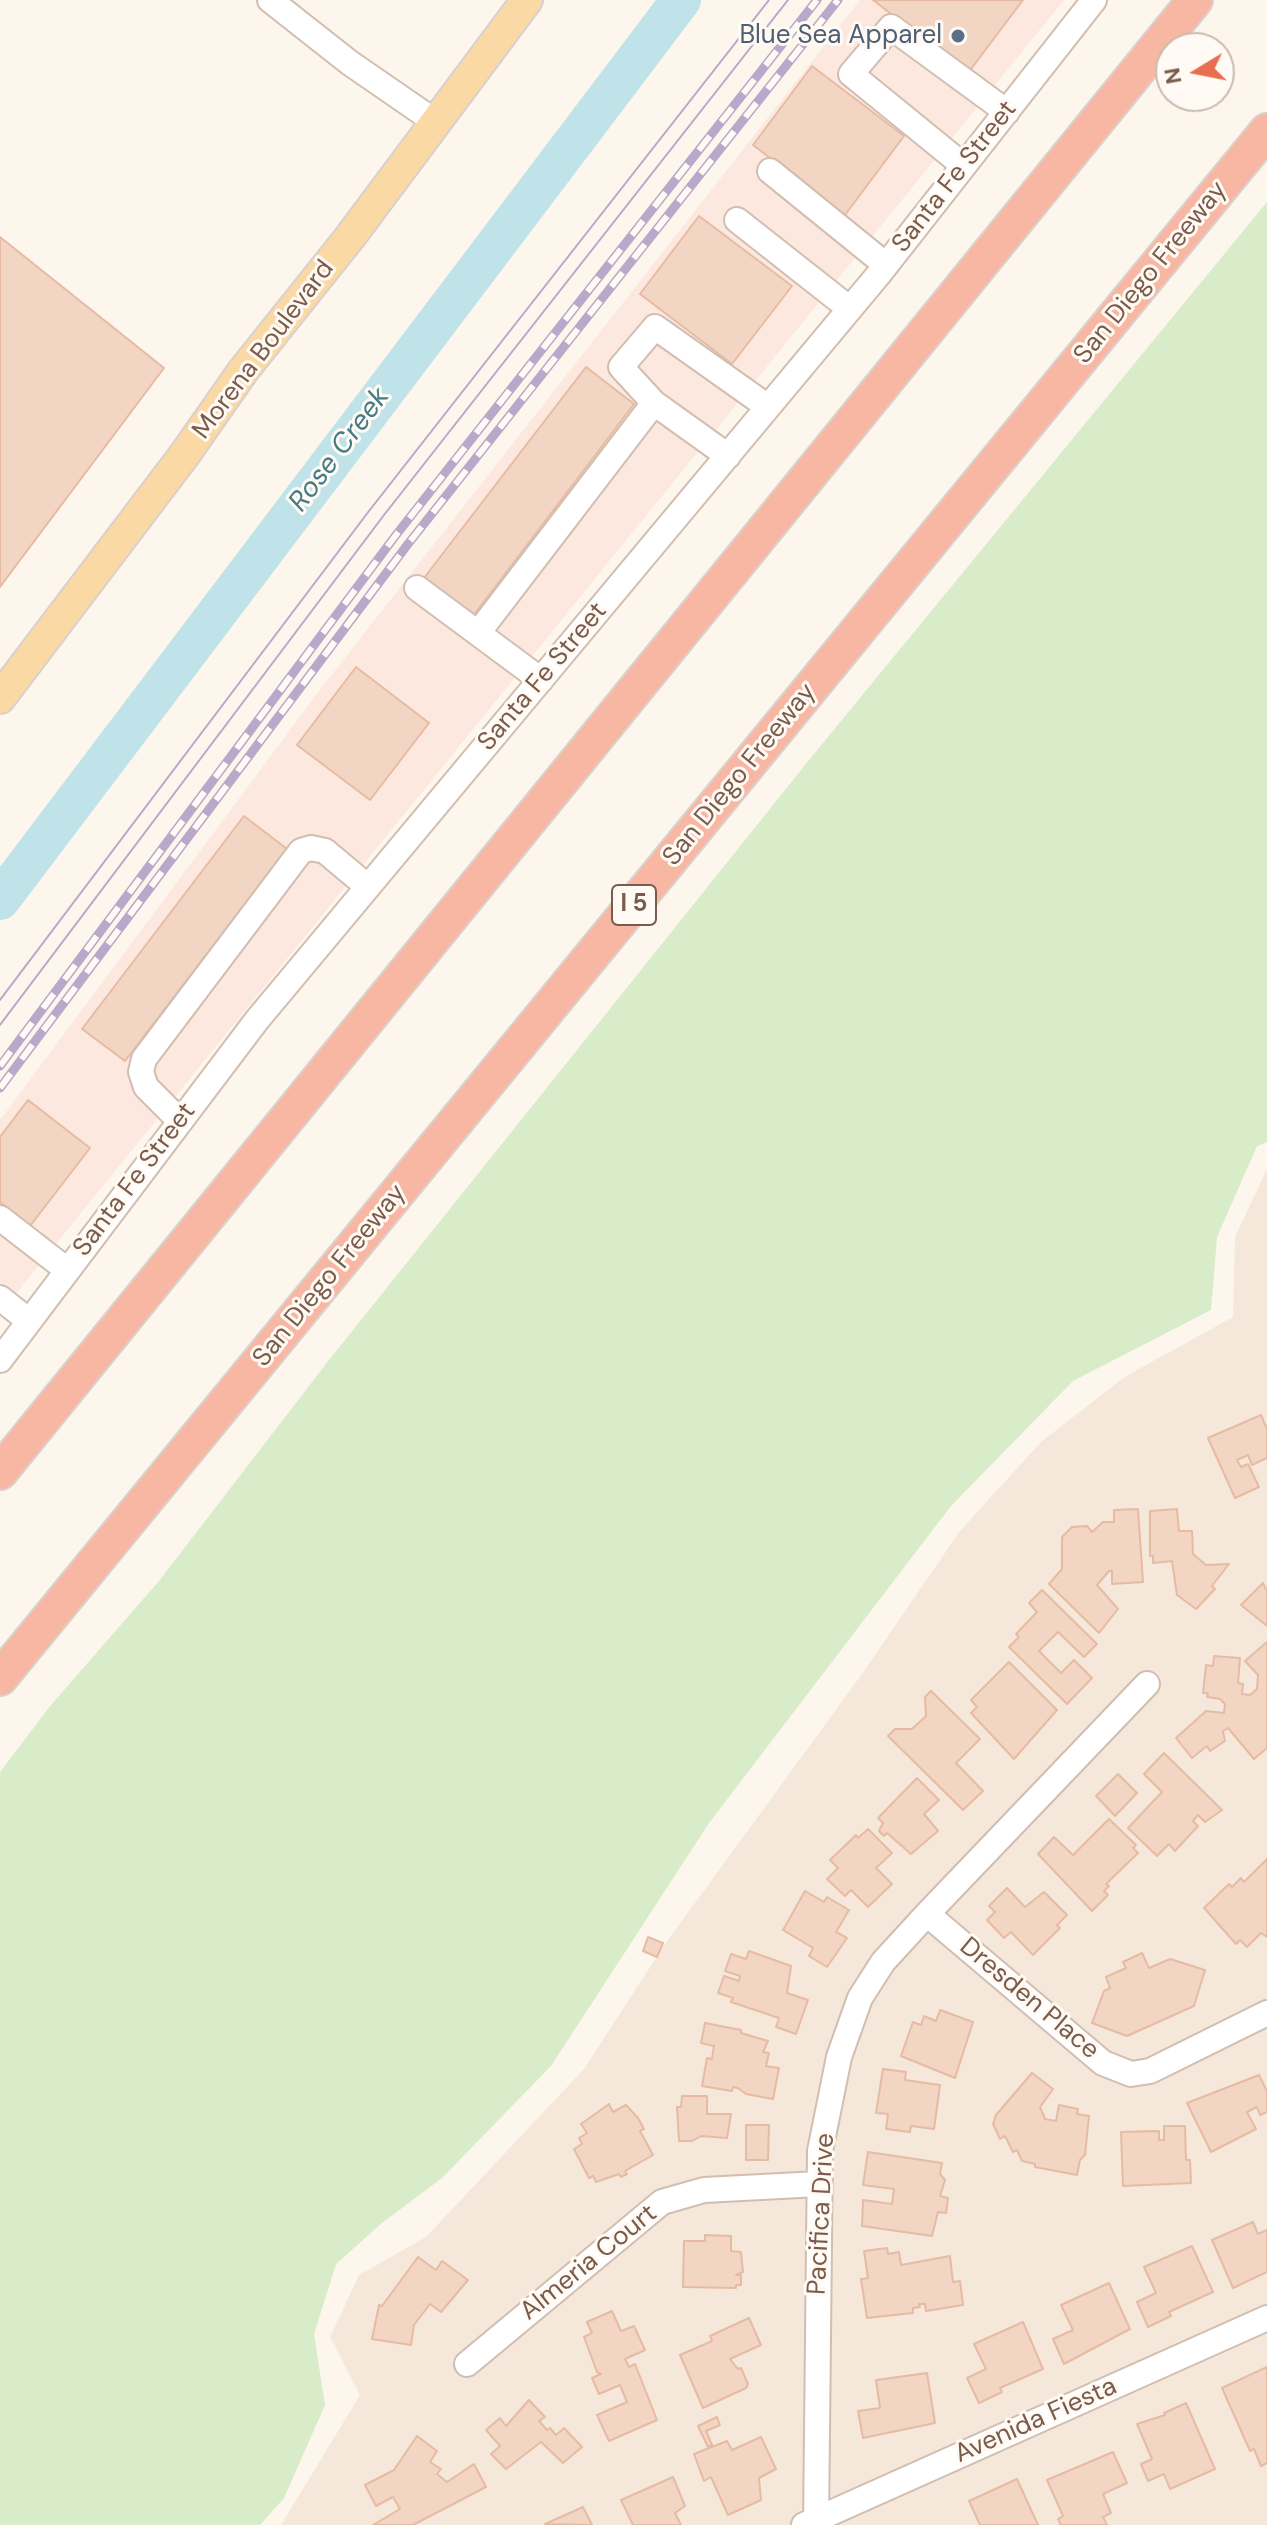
<!DOCTYPE html>
<html>
<head>
<meta charset="utf-8">
<style>
  body { margin:0 }
  #map { position:relative; width:1267px; height:2525px; overflow:hidden; background:#fdf6ec; font-family:"DM Sans",sans-serif }
  canvas { display:block }
  .north { position:absolute; left:1155px; top:32px; width:80px; height:80px; box-sizing:border-box; background:#fffaf3; border:2px solid #cabbb1; border-radius:50%; rotate:260deg; font-size:22px; font-weight:700; line-height:32px; text-align:center; color:#7a5c4d }
  .north::after { content:''; display:block; margin:auto; width:28px; height:36px; background:#e76f51; clip-path:polygon(50% 0,100% 100%,50% 72%,0 100%) }
</style>
</head>
<body>
<div id="map">
<canvas width="1267" height="2525"></canvas>
<div class="north">N</div>
</div>
<script>
const ctx = document.querySelector('canvas').getContext('2d');
ctx.lineJoin = 'round';
function fillPath(path, color) {
  ctx.fillStyle = color;
  ctx.fill(path, 'evenodd');
}
function shape(rows) {
  const path = new Path2D();
  for (const r of rows) {
    path.moveTo(r[0], r[1]);
    for (let i = 2; i < r.length; i += 2) path.lineTo(r[i], r[i + 1]);
  }
  return path;
}
function trace(path, color, width, dash) {
  ctx.strokeStyle = color;
  ctx.lineWidth = width;
  ctx.lineCap = dash ? 'butt' : 'round';
  ctx.setLineDash(dash || []);
  ctx.stroke(path);
}
function write(font, color, halo, rows, align = 'center') {
  ctx.font = font + ' "DM Sans",sans-serif';
  ctx.lineWidth = 6;
  ctx.setLineDash([]);
  ctx.textBaseline = 'middle';
  ctx.strokeStyle = halo;
  ctx.fillStyle = color;
  for (const [text, x, y, turn = 0] of rows) {
    ctx.save();
    ctx.translate(x, y);
    ctx.rotate((+turn || 0) * Math.PI / 180);
    ctx.textAlign = isNaN(turn) ? turn : align;
    if (halo) ctx.strokeText(text, 0, 0);
    ctx.fillText(text, 0, 0);
    ctx.restore();
  }
}
fillPath(shape([
  [1267,1169,1267,2525,281,2525,360,2395,330,2337,359,2275,426,2237,584,2069,665,1944,862,1674,960,1531,1041,1442,1126,1376,1233,1317,1235,1237]
]), '#f5e8da');
fillPath(shape([
  [860,0,1064,0,0,1313,0,1120,319,691]
]), '#fde8e0');
fillPath(shape([
  [1267,202,1267,1142,1257,1146,1217,1237,1211,1310,1073,1381,951,1506,709,1823,551,2066,442,2178,382,2223,336,2264,314,2334,325,2405,284,2498,260,2525,0,2525,0,1772,51,1705,159,1581,329,1360,809,760]
]), '#d8ecc9');
trace(shape([
  [0,900,681,0]
]), '#bfe3e8', 40);
const building = shape([
  [873,0,1023,0,968,73,873,0],
  [812,66,904,136,845,215,753,145,812,66],
  [699,216,792,286,732,364,640,294,699,216],
  [0,237,164,368,0,587,0,237],
  [586,367,634,404,473,616,424,578,586,367],
  [356,667,429,723,370,800,297,745,356,667],
  [244,816,287,849,125,1061,82,1029,244,816],
  [28,1100,90,1148,30,1226,0,1202,0,1137,28,1100],
  [1261,1415,1267,1429,1267,1458,1252,1465,1248,1455,1237,1460,1241,1467,1248,1464,1259,1487,1235,1498,1208,1438,1261,1415],
  [1138,1509,1143,1582,1112,1584,1112,1571,1109,1571,1097,1585,1118,1609,1099,1633,1049,1584,1062,1569,1062,1537,1072,1527,1087,1526,1092,1532,1103,1522,1114,1522,1114,1510,1138,1509],
  [1177,1509,1179,1531,1192,1531,1193,1554,1206,1565,1229,1564,1212,1586,1215,1589,1196,1609,1177,1595,1172,1561,1153,1563,1153,1556,1150,1556,1150,1511,1177,1509],
  [1263,1583,1267,1591,1267,1626,1241,1605,1263,1583],
  [1042,1590,1097,1644,1084,1657,1058,1632,1039,1651,1061,1673,1074,1660,1092,1678,1067,1704,1009,1647,1019,1637,1016,1634,1037,1612,1029,1603,1042,1590],
  [1267,1642,1267,1748,1254,1759,1228,1728,1223,1731,1225,1741,1210,1751,1207,1746,1192,1758,1176,1738,1206,1711,1224,1713,1225,1704,1220,1699,1207,1697,1208,1693,1203,1693,1206,1665,1213,1666,1214,1656,1240,1658,1238,1683,1243,1684,1242,1694,1250,1695,1257,1689,1258,1675,1245,1661,1267,1642],
  [1009,1662,1057,1710,1014,1759,971,1713,977,1707,971,1700,1009,1662],
  [931,1691,980,1739,956,1763,983,1791,963,1810,888,1736,895,1729,912,1729,926,1716,925,1697,931,1691],
  [1164,1753,1222,1810,1205,1822,1198,1815,1193,1821,1198,1826,1175,1851,1169,1844,1157,1856,1128,1828,1162,1792,1144,1774,1164,1753],
  [1118,1774,1137,1793,1115,1816,1096,1796,1118,1774],
  [917,1778,939,1800,924,1814,938,1831,911,1854,887,1833,884,1836,879,1831,883,1823,878,1818,917,1778],
  [1109,1819,1136,1845,1133,1848,1138,1853,1106,1884,1109,1886,1104,1891,1108,1895,1092,1911,1038,1854,1054,1837,1073,1855,1109,1819],
  [868,1829,892,1853,876,1868,892,1884,868,1907,851,1890,845,1896,827,1879,838,1868,830,1860,856,1835,858,1838,868,1829],
  [1267,1859,1267,1937,1261,1933,1247,1947,1240,1940,1236,1944,1204,1908,1229,1884,1232,1887,1241,1878,1244,1882,1267,1859],
  [1007,1888,1025,1907,1044,1892,1067,1915,1057,1925,1060,1928,1033,1955,1011,1932,1004,1938,987,1920,995,1912,989,1906,1007,1888],
  [805,1891,824,1902,827,1897,849,1910,836,1932,847,1938,827,1967,809,1956,813,1948,783,1930,805,1891],
  [648,1937,663,1943,657,1957,643,1951,648,1937],
  [749,1951,791,1966,787,1993,808,2000,796,2034,776,2027,779,2018,731,2002,733,1998,718,1993,724,1976,739,1981,740,1976,725,1971,731,1954,746,1959,749,1951],
  [1142,1953,1149,1968,1170,1959,1205,1970,1194,2006,1127,2036,1092,2023,1104,1991,1110,1988,1106,1977,1126,1968,1123,1962,1142,1953],
  [940,2010,973,2022,955,2078,901,2056,913,2022,921,2025,924,2016,936,2021,940,2010],
  [705,2023,741,2030,741,2033,768,2041,763,2052,769,2053,766,2066,779,2068,773,2099,746,2094,738,2088,733,2087,732,2091,702,2086,707,2058,712,2059,714,2046,701,2043,705,2023],
  [883,2069,906,2072,905,2080,940,2085,934,2129,911,2126,910,2132,886,2129,888,2114,876,2113,883,2069],
  [1032,2073,1053,2089,1040,2107,1045,2119,1056,2121,1059,2105,1078,2109,1077,2114,1089,2116,1085,2155,1080,2160,1077,2175,1035,2167,1035,2164,1022,2161,1017,2150,1013,2152,1005,2136,1000,2139,993,2124,996,2115,1032,2073],
  [1259,2075,1267,2091,1267,2112,1260,2115,1257,2107,1247,2112,1256,2129,1211,2152,1187,2103,1259,2075],
  [682,2096,707,2096,707,2114,731,2114,727,2138,701,2136,692,2141,679,2141,677,2107,681,2107,682,2096],
  [609,2104,613,2112,626,2105,638,2118,644,2129,640,2131,653,2155,625,2171,627,2174,621,2177,619,2174,596,2182,593,2176,589,2178,574,2149,582,2144,579,2138,587,2133,581,2124,609,2104],
  [746,2125,769,2125,768,2160,746,2160,746,2125],
  [1164,2126,1185,2126,1186,2160,1190,2160,1191,2183,1123,2186,1121,2132,1159,2131,1159,2140,1164,2140,1164,2126],
  [868,2152,942,2163,940,2174,945,2180,940,2196,948,2198,946,2213,938,2212,932,2236,862,2226,863,2200,892,2204,894,2189,863,2185,868,2152],
  [1253,2222,1258,2234,1267,2230,1267,2272,1233,2288,1212,2240,1253,2222],
  [705,2235,731,2236,731,2251,741,2252,743,2272,736,2275,741,2275,741,2285,736,2285,736,2288,683,2287,684,2241,705,2241,705,2235],
  [1192,2246,1213,2292,1169,2312,1171,2316,1148,2327,1137,2302,1156,2293,1144,2267,1192,2246],
  [887,2248,888,2254,899,2252,901,2265,950,2256,953,2282,960,2281,963,2305,926,2311,925,2304,919,2304,920,2307,913,2308,913,2313,867,2318,861,2279,868,2278,864,2251,887,2248],
  [418,2257,436,2270,442,2261,468,2280,441,2312,430,2304,414,2325,411,2345,372,2339,379,2305,382,2306,418,2257],
  [1109,2283,1130,2329,1064,2364,1053,2339,1073,2330,1061,2305,1109,2283],
  [612,2311,621,2331,634,2326,645,2350,625,2359,629,2367,635,2364,657,2420,609,2441,597,2415,627,2402,620,2385,599,2394,592,2378,601,2374,597,2372,584,2337,592,2333,587,2322,612,2311],
  [749,2318,761,2345,730,2359,738,2369,741,2368,748,2384,746,2388,703,2408,680,2355,712,2341,710,2336,749,2318],
  [1023,2322,1043,2369,1000,2388,1002,2392,979,2403,967,2378,986,2369,974,2344,1023,2322],
  [1267,2367,1267,2463,1261,2466,1254,2449,1250,2451,1222,2388,1267,2367],
  [927,2373,935,2423,863,2438,858,2411,880,2408,876,2380,927,2373],
  [529,2400,545,2417,539,2421,547,2430,550,2428,556,2435,564,2428,582,2447,563,2463,541,2442,506,2469,491,2454,500,2446,486,2430,500,2418,506,2426,529,2400],
  [1186,2403,1215,2469,1170,2489,1164,2474,1148,2481,1141,2464,1152,2459,1137,2424,1165,2415,1164,2413,1186,2403],
  [717,2417,720,2425,706,2431,712,2445,708,2447,698,2426,717,2417],
  [417,2436,437,2451,430,2462,441,2469,437,2474,447,2482,474,2464,486,2487,413,2525,373,2525,400,2509,393,2497,376,2506,365,2485,394,2470,417,2436],
  [761,2437,776,2469,759,2478,761,2500,728,2515,711,2477,704,2481,694,2454,727,2441,732,2450,761,2437],
  [1113,2452,1127,2483,1103,2494,1111,2513,1103,2517,1107,2525,1061,2525,1058,2519,1063,2516,1047,2480,1113,2452],
  [673,2477,685,2506,675,2513,681,2525,633,2525,621,2500,673,2477],
  [1017,2479,1038,2525,980,2525,969,2501,1017,2479],
  [583,2507,592,2525,545,2524,583,2507]
]);
fillPath(building, '#f3d5c3');
trace(building, '#e6bba3', 2);
const minor = shape([
  [270,0,350,63,437,123],
  [964,166,851,74,891,27,1007,112],
  [770,171,886,265],
  [737,220,850,309],
  [654,403,621,367,655,327,768,407],
  [417,588,541,680],
  [478,633,654,403,728,456],
  [179,1120,146,1087,141,1072,144,1059,301,851,311,848,325,851,368,887],
  [0,1218,67,1270],
  [0,1298,29,1321],
  [0,1360,257,1020,879,274,1094,0],
  [927,1914,1103,2063,1131,2074,1150,2071,1267,2013],
  [467,2364,662,2202,704,2190,819,2184],
  [804,2525,1267,2318],
  [816,2525,820,2151,839,2057,860,1998,883,1962,927,1914,1147,1684]
]);
const major = shape([
  [0,698,185,454,243,371,350,237,527,0]
]);
const highway = shape([
  [0,1472,1195,0],
  [0,1678,1267,131]
]);
trace(minor, '#d1beb0', 28);
trace(major, '#dad1cd', 34);
trace(highway, '#dad1cd', 38);
trace(minor, '#fff', 24);
trace(major, '#fbd9a5', 30);
trace(highway, '#f7b7a3', 34);
trace(shape([
  [0,1000,369,511,769,0],
  [0,1025,384,515,788,0]
]), '#b9a8c9', 2);
const rail = shape([
  [0,1066,396,535,817,0],
  [0,1088,408,544,838,0]
]);
trace(rail, '#b9a8c9', 9);
trace(rail, '#fffaf3', 6, [18]);
for (const [x, y, r, color] of [
  [958,36,8,"#5c6f8a"]
]) {
  const dot = new Path2D();
  dot.arc(x, y, r, 0, 2 * Math.PI);
  ctx.fillStyle = color;
  ctx.fill(dot);
  trace(dot, '#fffaf3', 3);
}
for (const [x, y, w] of [
  [634,905,44]
]) {
  const box = new Path2D();
  box.roundRect(x - w / 2, y - 20, w, 40, 6);
  ctx.fillStyle = '#fffaf3';
  ctx.fill(box);
  trace(box, '#7a5c4d', 2);
}
write('bold 24px', '#7a5c4d', null, [
  ["I 5",634,905]
]);
write('26px', '#4e5e75', '#fffaf3', [
  ["Blue Sea Apparel",942,36]
], 'right');
write('26px', '#7a5c4d', '#fffaf3', [
  ["Santa Fe Street",955,177,-52],
  ["San Diego Freeway",1151,273,-51],
  ["Morena Boulevard",264,350,-53],
  ["Santa Fe Street",543,677,-50],
  ["San Diego Freeway",740,775,-51],
  ["Santa Fe Street",135,1180,-53],
  ["San Diego Freeway",330,1276,-51],
  ["Dresden Place",1029,1999,40],
  ["Pacifica Drive",822,2214,-87],
  ["Almeria Court",589,2263,-39],
  ["Avenida Fiesta",1036,2421,-24]
]);
write('italic 28px', '#437c86', '#fffaf3', [
  ["Rose Creek",340,450,-53]
]);
</script>
</body>
</html>
